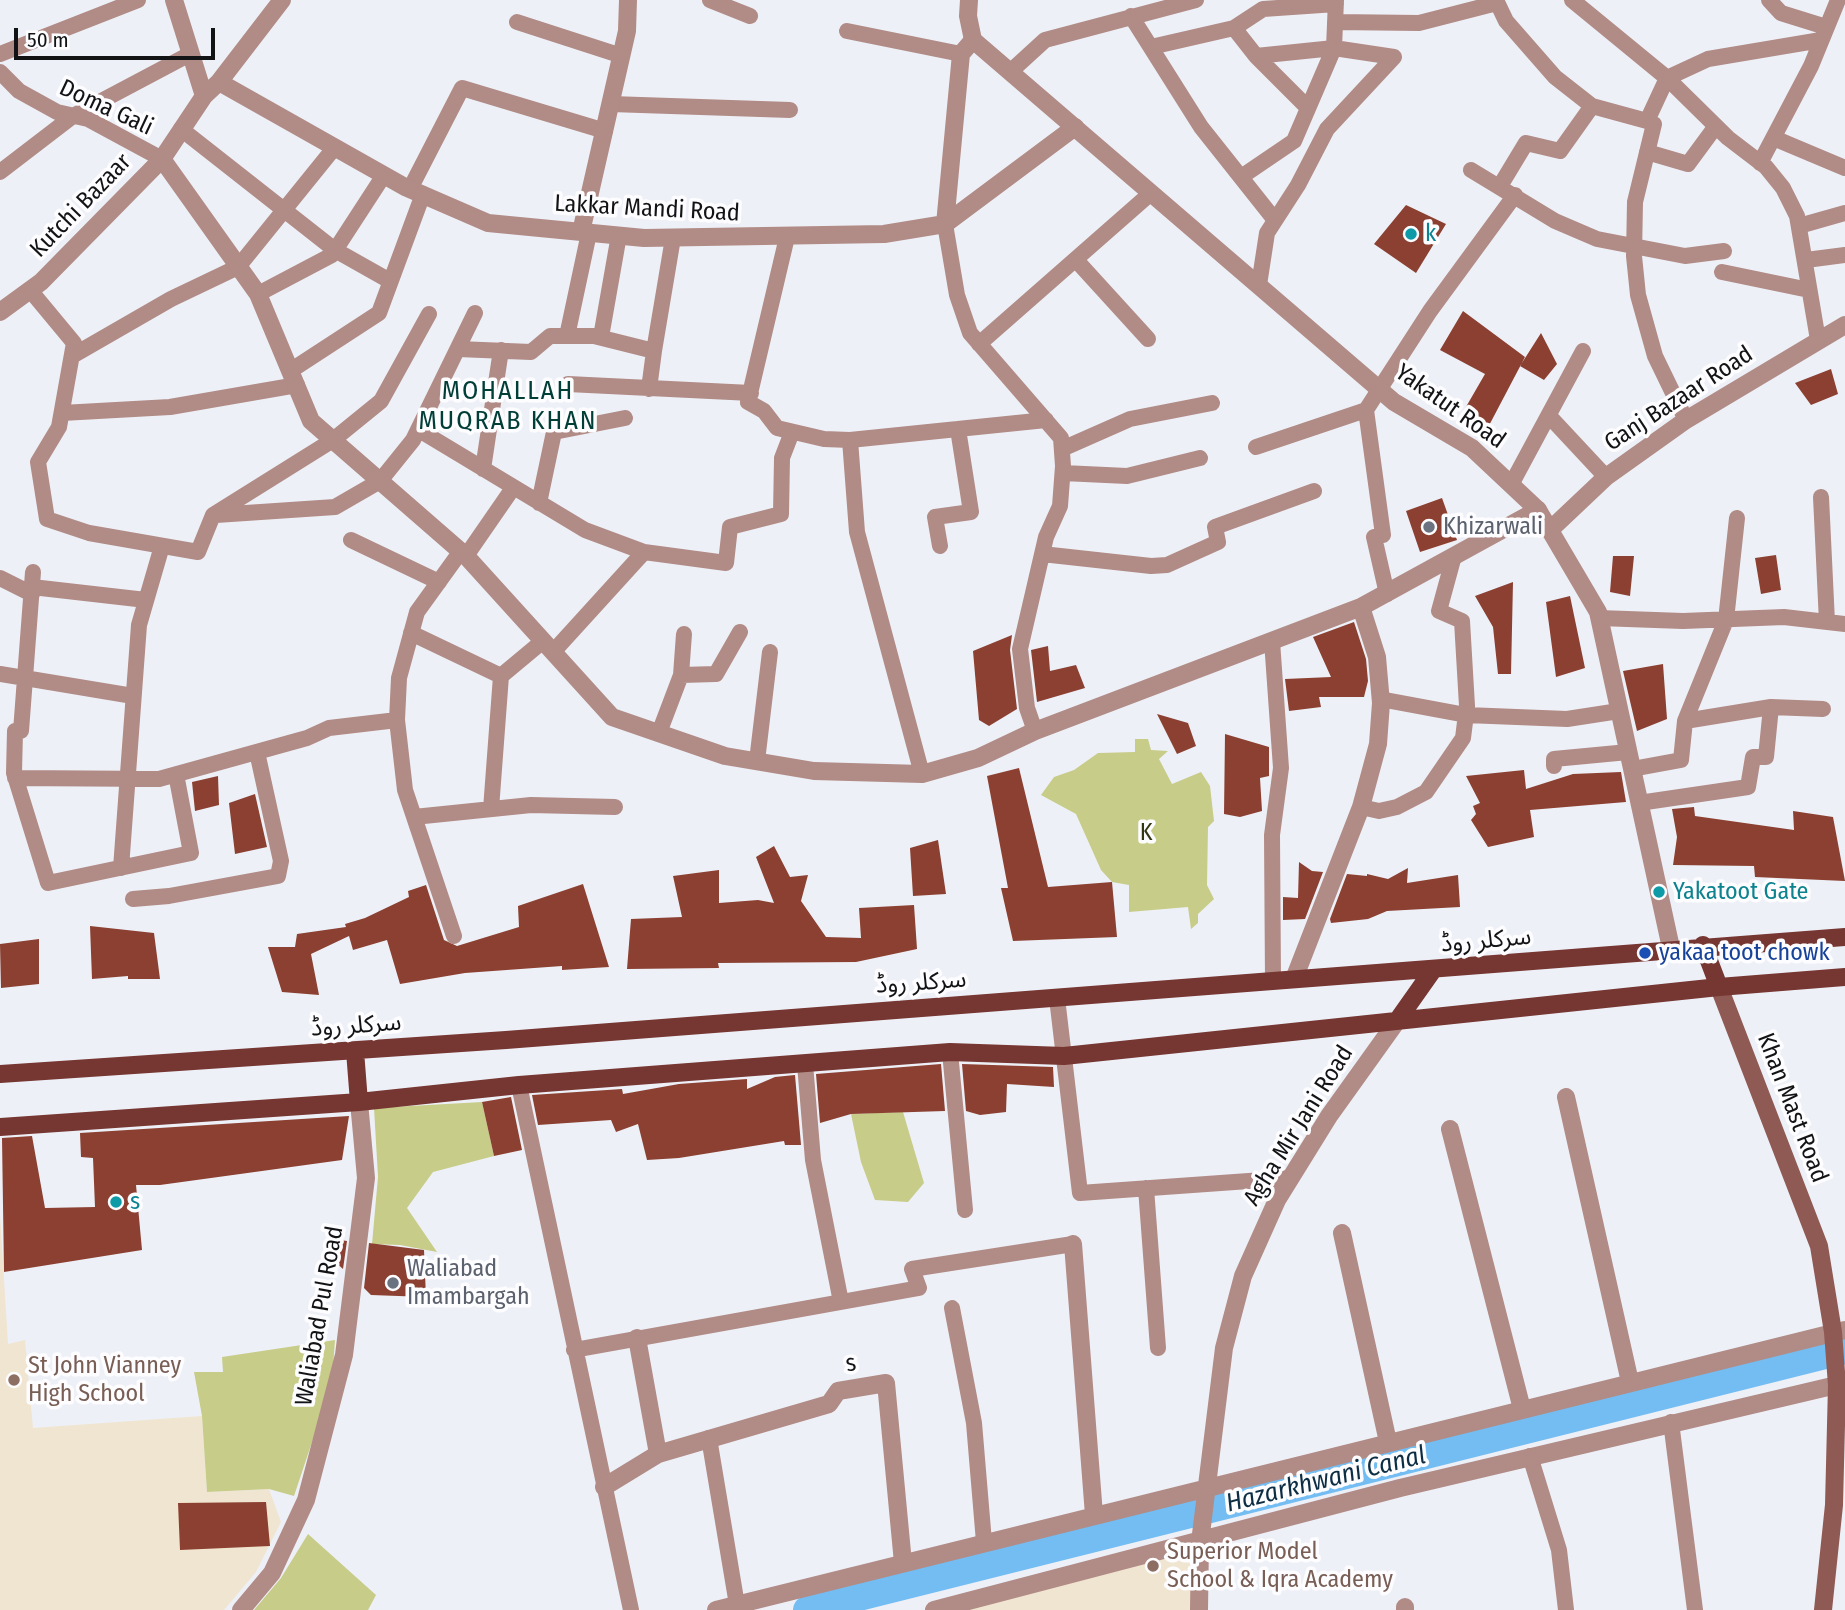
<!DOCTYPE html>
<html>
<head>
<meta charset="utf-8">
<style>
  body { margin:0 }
  #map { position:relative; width:1845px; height:1610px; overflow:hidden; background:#eef0f7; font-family:"Fira Sans Condensed",sans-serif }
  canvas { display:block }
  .scale { position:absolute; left:14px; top:28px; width:201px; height:32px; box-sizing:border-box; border:4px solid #121315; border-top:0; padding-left:9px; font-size:21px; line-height:24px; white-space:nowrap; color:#121315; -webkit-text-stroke:5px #fdfdff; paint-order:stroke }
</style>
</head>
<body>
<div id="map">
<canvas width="1845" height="1610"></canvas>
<div class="scale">50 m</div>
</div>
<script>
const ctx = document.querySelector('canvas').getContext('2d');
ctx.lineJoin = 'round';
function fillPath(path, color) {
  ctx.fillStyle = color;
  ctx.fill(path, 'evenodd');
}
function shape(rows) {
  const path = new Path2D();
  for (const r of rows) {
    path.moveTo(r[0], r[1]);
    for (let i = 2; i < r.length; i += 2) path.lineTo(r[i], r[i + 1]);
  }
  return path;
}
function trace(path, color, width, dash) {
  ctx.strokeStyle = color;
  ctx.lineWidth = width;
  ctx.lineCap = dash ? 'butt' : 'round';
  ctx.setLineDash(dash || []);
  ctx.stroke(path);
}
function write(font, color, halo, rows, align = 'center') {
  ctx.font = font + ' "Fira Sans Condensed","Noto Sans Arabic",sans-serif';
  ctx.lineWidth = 7;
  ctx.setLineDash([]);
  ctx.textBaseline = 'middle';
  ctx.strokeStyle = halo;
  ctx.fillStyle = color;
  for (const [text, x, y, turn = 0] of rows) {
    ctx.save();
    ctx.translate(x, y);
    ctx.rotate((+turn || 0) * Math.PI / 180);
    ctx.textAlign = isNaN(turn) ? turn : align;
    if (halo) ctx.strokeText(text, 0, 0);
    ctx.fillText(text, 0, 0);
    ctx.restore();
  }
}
fillPath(shape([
  [0,1215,8,1344,25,1340,33,1428,202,1416,207,1492,269,1489,281,1522,256,1572,224,1610,0,1610],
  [1200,1542,1199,1610,952,1610]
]), '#f0e5d0');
fillPath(shape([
  [1135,739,1148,739,1151,750,1168,751,1159,759,1172,784,1201,772,1210,786,1214,821,1208,827,1207,885,1214,899,1198,914,1198,923,1191,929,1188,907,1129,912,1129,885,1112,882,1101,870,1076,814,1041,795,1054,777,1074,770,1098,753,1135,752],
  [482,1102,494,1156,433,1172,407,1208,437,1252,400,1245,372,1244,378,1177,374,1108],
  [903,1112,924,1183,908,1202,875,1200,861,1162,851,1114],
  [335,1340,332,1382,294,1496,269,1489,207,1492,202,1416,194,1372,223,1372,222,1357],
  [308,1534,376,1595,368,1610,254,1610,281,1578]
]), '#c7cc88');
trace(shape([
  [807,1610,1845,1350]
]), '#73bdf2', 28);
fillPath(shape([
  [1406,205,1446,224,1416,273,1374,244],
  [1463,311,1525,357,1484,435,1459,419,1485,374,1440,350],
  [1541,333,1557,364,1544,380,1520,366],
  [1831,369,1838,394,1811,405,1795,383],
  [1442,498,1457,540,1420,552,1406,511],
  [1776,555,1781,590,1761,594,1755,558],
  [1613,556,1634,556,1630,596,1610,592],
  [1513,582,1511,674,1498,674,1493,627,1475,596],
  [1570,596,1585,668,1556,677,1546,602],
  [1354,622,1366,659,1368,681,1364,697,1319,697,1321,707,1289,711,1285,679,1331,677,1313,637],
  [1012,635,1010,650,1017,709,989,726,979,720,973,651],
  [1048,646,1050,671,1076,665,1085,688,1037,702,1031,650],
  [1663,664,1667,719,1637,731,1623,671],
  [1157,714,1188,723,1196,746,1177,754],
  [1225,734,1269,747,1269,776,1260,778,1262,811,1240,817,1224,814],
  [1019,768,1048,887,1112,882,1117,937,1013,941,1001,888,1008,888,987,776],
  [1524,770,1526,789,1573,774,1621,772,1626,802,1530,810,1534,837,1488,847,1471,820,1476,814,1473,806,1480,803,1466,776],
  [218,776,219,805,195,811,192,782],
  [255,794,267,847,235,854,229,803],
  [1694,807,1695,816,1794,830,1793,811,1833,817,1845,881,1755,877,1754,866,1673,865,1677,837,1672,809],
  [938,840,946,894,913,896,910,848],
  [774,846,790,877,808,875,801,901,826,937,861,938,859,908,914,905,917,949,856,962,718,963,719,968,627,969,631,919,682,917,673,876,719,870,719,903,758,900,774,903,756,857],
  [1299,862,1312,871,1323,872,1305,919,1283,920,1283,897,1298,898],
  [1408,868,1407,883,1458,875,1460,907,1387,911,1368,919,1331,923,1330,919,1347,874,1367,876,1367,874,1388,879],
  [583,884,609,967,562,970,562,966,465,973,400,984,387,940,353,950,349,936,311,954,319,995,282,992,268,947,295,947,297,934,346,927,345,924,365,918,409,897,408,891,426,885,444,940,457,946,519,927,518,906],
  [90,926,154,933,160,979,128,979,128,976,92,979],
  [39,939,39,984,1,988,0,944],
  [941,1064,945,1111,851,1114,820,1123,816,1074],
  [962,1064,1053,1067,1054,1087,1007,1084,1006,1112,980,1115,966,1111],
  [795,1075,801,1145,785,1145,784,1141,679,1158,647,1160,638,1124,616,1132,611,1120,538,1125,532,1095,622,1089,623,1094,679,1084,747,1079,747,1089,775,1077],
  [511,1097,522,1150,494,1156,482,1102],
  [349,1116,342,1160,160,1185,136,1185,142,1250,4,1272,2,1138,32,1136,45,1208,95,1207,93,1158,81,1157,80,1133],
  [334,1239,347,1241,343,1269,334,1261],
  [369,1243,424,1250,426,1297,371,1295,364,1288],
  [266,1502,270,1546,180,1550,178,1503]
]), '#8b4031');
trace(shape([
  [710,0,750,16],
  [1496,0,1506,21,1555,77,1592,106],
  [1572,0,1667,78,1728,138,1766,167,1783,188,1797,216,1818,340],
  [1769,0,1781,13,1826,27],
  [1131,16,1201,127,1274,219],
  [517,22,622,56],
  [1335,22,1419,23,1497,3],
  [1234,28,1256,56,1334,48,1394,57],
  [847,31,961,54],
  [1151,47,1234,28,1263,9,1336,4],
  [0,54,138,0],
  [1256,56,1308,108],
  [0,72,19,91,57,112,88,119,162,159],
  [1010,72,1045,40,1196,0],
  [611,104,790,110],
  [181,129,335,250,390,281],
  [1776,139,1845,168],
  [1647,152,1688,164,1716,126],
  [1760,163,1811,66,1838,0],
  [1471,170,1555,221,1597,239,1685,256,1724,251],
  [0,172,73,116,190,54],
  [1241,177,1294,141,1334,48,1336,0],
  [1500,186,1526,143,1560,151,1592,106,1647,121],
  [410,189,462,88,605,131],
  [945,224,957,295,970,333,1061,438,1063,466,1060,506,1046,537,1020,649,1027,708,1035,731],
  [1799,226,1845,213],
  [787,237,748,402,764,411,777,428,824,439,850,440,1046,420],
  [1076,260,1148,339],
  [1806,260,1845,255],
  [1722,272,1809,290],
  [1259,285,1267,233,1298,185,1327,129,1394,57],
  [30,290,74,343,59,427,38,462,47,519,89,533,198,552,213,515,333,440,381,401,429,314],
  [258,294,332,255,384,175],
  [567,336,589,233],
  [601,337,619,235],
  [979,344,1151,193],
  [458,349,531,352,550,336,594,336,654,351,673,238],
  [72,356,171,299,238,267,335,147],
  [290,371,379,313,423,194],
  [568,384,751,393],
  [649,389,654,351],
  [62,413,170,407,297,385],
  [1550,417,1606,477],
  [1686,420,1655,356,1638,295,1634,256,1635,202,1654,124,1647,121,1667,78,1708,59,1821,40],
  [419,430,585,530,644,552],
  [850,440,857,532,922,774],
  [1256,447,1366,410],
  [1062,449,1130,419,1212,403],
  [483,469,501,350],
  [1063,473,1127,476,1200,458],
  [1512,483,1583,351],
  [1821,497,1827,622],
  [539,503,554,432,625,418],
  [216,515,335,507,380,481,413,440,475,313],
  [351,540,439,582],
  [940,546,935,517,971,512,958,429],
  [1042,554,1151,566,1167,565,1218,542,1215,527,1314,491],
  [466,556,513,488],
  [33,572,21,731,15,731,14,773,48,883,191,853,176,774],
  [0,578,32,594],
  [32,587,146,600],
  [1387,594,1374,537,1383,535,1366,410,1430,311,1515,195],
  [1599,618,1683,621,1784,617,1845,624],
  [411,633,501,676,543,641],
  [1272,641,1281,768,1272,835,1273,981],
  [553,652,644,552,726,563,730,527,781,514,782,458,792,432],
  [0,674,133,696],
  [681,675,684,634],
  [1380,699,1466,715,1567,719,1619,711],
  [1685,721,1726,620,1737,518],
  [659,733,681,675,716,674,740,632],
  [757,761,770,652],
  [1554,766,1554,759,1628,752],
  [1632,769,1681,760,1685,721,1771,707],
  [15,778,159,779,307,738,329,728,397,720],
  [1639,803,1748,787,1753,757,1766,757,1771,707,1823,709],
  [1361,807,1379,811,1397,807,1426,792,1463,738,1467,706,1462,621,1439,611,1454,556],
  [491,809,501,676],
  [414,817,531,805,615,807],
  [121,868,139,625,162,546],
  [133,899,169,896,278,876,281,861,257,752],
  [454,936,405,790,397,720,399,678,417,612,461,551],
  [1057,998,1080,1193,1291,1178],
  [950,1052,965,1210],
  [805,1064,813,1160,841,1302],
  [519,1085,631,1610],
  [1146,1188,1158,1348],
  [952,1308,974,1423,984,1542],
  [574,1350,919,1288,912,1269,1073,1244],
  [1671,1422,1695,1610],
  [709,1438,737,1605],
  [1530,1456,1559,1550,1566,1610]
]), '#b18b86', 16);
trace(shape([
  [174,0,204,96],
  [219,82,405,187,488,223,644,238,884,234,945,224,1075,127],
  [162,159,258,294,311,421,466,556,612,717,725,756,814,771,922,774,978,758,1035,731,1361,607,1538,510],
  [945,224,961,54,973,40],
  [581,232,627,31,628,0],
  [0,312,41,282,162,159,204,96,219,82,282,0],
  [1294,979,1361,807,1378,744,1381,703,1377,657,1361,607],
  [1566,1097,1630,1382],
  [1450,1129,1522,1409],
  [1342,1233,1388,1442],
  [1073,1244,1094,1515],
  [637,1338,658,1454],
  [604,1487,658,1454,829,1404,838,1391,886,1383,903,1563],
  [1405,1607,1405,1610],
  [241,1610,272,1573,306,1500,344,1355,366,1178,359,1102],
  [716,1610,1845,1330],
  [934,1610,1400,1488,1845,1383],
  [1199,1610,1200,1542,1224,1348,1243,1276,1277,1200,1329,1116,1397,1021]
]), '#b18b86', 18);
trace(shape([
  [969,0,968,16,973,40,1394,402,1472,448,1538,510,1598,612,1671,948],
  [1551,529,1606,477,1686,420,1845,325]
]), '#b18b86', 18);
trace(shape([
  [1719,987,1819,1246,1833,1332,1837,1385,1834,1505,1823,1610]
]), '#8f5a54', 18);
trace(shape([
  [1703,945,1719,987],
  [1397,1021,1433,970],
  [355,1051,359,1102],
  [0,1074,506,1040,1845,937],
  [0,1127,359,1102,519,1085,950,1052,1064,1056,1719,987,1845,977]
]), '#763631', 18);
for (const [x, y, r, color] of [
  [1411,234,7,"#0f9aa8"],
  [1429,527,7,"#6b7280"],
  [1659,892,7,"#0f9aa8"],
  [1645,953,7,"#1a4fb4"],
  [116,1202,7,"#0f9aa8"],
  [393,1283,7,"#6b7280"],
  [14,1380,7,"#8d6e63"],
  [1153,1566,7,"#8d6e63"]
]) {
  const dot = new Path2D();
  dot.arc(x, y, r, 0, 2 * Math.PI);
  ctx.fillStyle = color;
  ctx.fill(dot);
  trace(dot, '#fdfdff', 2.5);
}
write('24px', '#121315', '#fdfdff', [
  ["Doma Gali",106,108,25],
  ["Kutchi Bazaar",81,206,-46],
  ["Lakkar Mandi Road",647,209,3],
  ["Ganj Bazaar Road",1679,399,-33],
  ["Yakatut Road",1450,407,35],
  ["سرکلر روڈ",1486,941,-5],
  ["سرکلر روڈ",921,983,-4],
  ["سرکلر روڈ",356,1026,-4],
  ["Khan Mast Road",1792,1108,69],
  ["Agha Mir Jani Road",1299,1126,-58],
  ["Waliabad Pul Road",320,1316,-80],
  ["s",851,1364,-10]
]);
write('24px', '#0d838f', '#fdfdff', [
  ["k",1425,234],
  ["Yakatoot Gate",1673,892],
  ["s",130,1202]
], 'left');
write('24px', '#5b616d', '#fdfdff', [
  ["Khizarwali",1443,527],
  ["Waliabad",407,1269],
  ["Imambargah",407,1297]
], 'left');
write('24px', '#333512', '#fdfdff', [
  ["K",1146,833]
]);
write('24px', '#164399', '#fdfdff', [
  ["yakaa toot chowk",1659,953]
], 'left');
write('24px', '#785e54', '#fdfdff', [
  ["St John Vianney",28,1366],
  ["High School",28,1394],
  ["Superior Model",1167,1552],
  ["School & Iqra Academy",1167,1580]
], 'left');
ctx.letterSpacing = '2px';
write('26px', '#003e37', '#fdfdff', [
  ["MOHALLAH",508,392],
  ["MUQRAB KHAN",508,422]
]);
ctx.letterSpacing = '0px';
write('italic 26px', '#0d2d43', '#fdfdff', [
  ["Hazarkhwani Canal",1326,1480,-14]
]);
</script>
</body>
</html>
